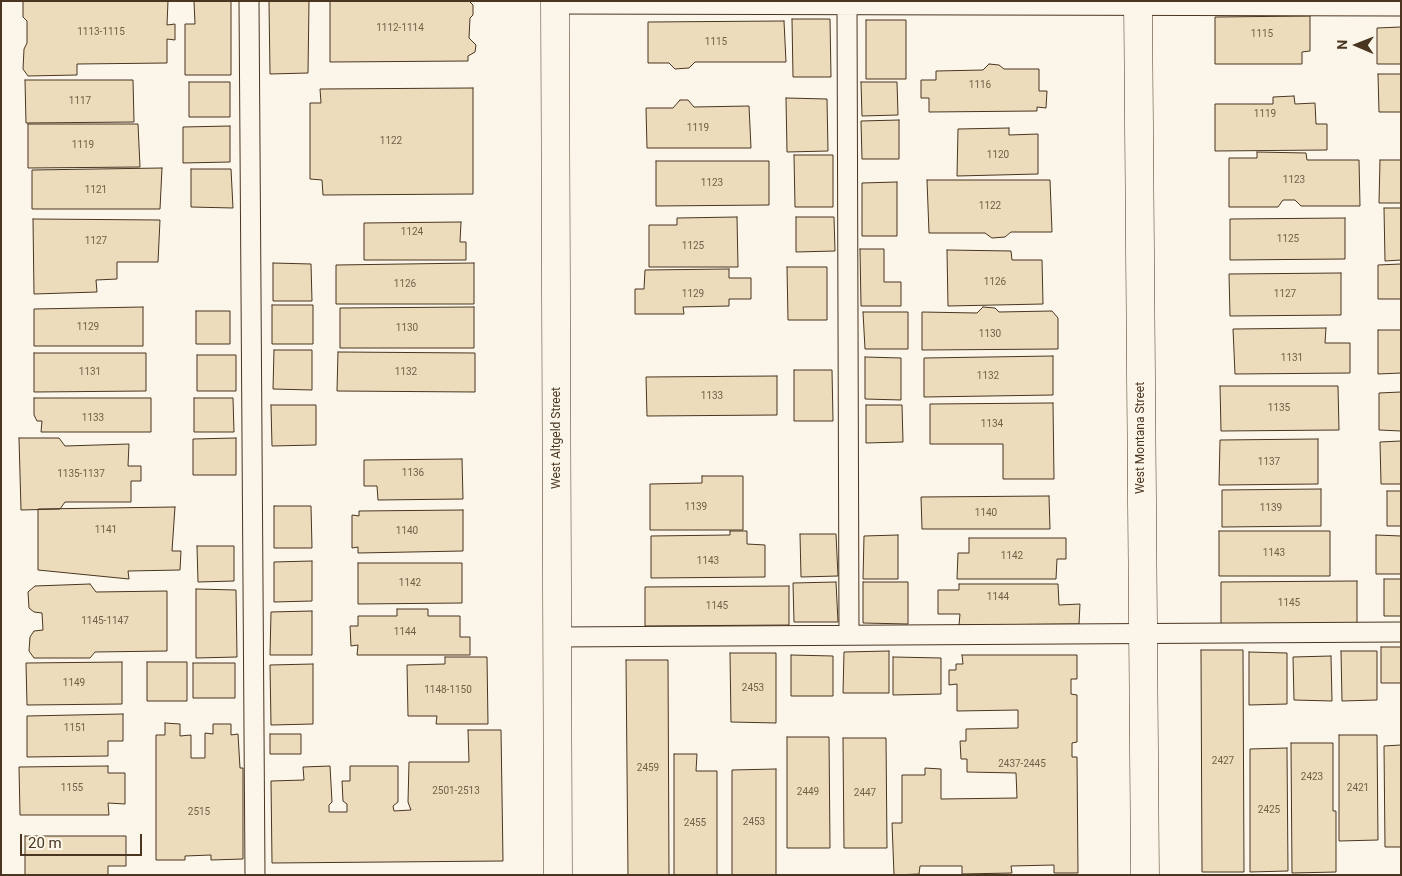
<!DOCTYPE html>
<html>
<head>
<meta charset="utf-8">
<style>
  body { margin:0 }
  #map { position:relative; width:1402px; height:876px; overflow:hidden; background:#fbf6e9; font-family:Roboto,sans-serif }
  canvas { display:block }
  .frame { position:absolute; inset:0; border:2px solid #4a3520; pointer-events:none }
  .north { position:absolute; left:1332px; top:20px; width:50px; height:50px; -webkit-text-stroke:4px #fbf6e9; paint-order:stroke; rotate:271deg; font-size:14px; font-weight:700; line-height:20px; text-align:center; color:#4a3520 }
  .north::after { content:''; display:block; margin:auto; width:18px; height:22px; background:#4a3520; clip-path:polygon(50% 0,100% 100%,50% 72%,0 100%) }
  .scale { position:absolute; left:20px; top:834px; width:122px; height:22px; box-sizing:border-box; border:2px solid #4a3520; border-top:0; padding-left:6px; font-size:15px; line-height:18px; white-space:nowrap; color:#4a3520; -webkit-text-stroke:4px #fbf6e9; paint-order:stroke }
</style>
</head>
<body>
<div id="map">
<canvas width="1402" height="876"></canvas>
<div class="frame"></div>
<div class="north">N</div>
<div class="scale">20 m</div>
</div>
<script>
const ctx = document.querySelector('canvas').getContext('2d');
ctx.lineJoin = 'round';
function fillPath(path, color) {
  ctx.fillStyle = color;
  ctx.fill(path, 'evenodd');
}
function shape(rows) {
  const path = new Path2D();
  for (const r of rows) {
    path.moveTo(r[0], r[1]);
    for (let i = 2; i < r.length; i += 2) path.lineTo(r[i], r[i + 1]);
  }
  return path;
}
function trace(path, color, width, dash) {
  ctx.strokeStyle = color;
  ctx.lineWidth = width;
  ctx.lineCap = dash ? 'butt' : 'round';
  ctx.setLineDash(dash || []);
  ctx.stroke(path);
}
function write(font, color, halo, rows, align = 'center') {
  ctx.font = font + ' Roboto,sans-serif';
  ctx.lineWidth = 4;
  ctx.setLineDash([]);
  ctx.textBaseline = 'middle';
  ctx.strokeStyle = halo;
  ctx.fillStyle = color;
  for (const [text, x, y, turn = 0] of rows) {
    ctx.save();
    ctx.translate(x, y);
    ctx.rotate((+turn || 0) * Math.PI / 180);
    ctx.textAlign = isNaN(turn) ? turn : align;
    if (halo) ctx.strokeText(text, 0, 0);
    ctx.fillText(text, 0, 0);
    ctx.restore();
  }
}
const building = shape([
  [23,1,168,1,167,25,175,24,175,40,167,39,167,63,77,64,77,75,28,76,23,69,24,49,27,43,27,21,23,17,23,1],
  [194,1,231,1,231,75,185,75,185,24,195,24,194,1],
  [269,1,309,1,308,73,270,74,269,1],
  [330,1,469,1,473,5,473,15,470,18,469,38,476,45,475,52,468,56,468,61,330,62,330,1],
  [1310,16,1310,51,1302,52,1302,64,1215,64,1215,17,1310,16],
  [792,19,830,19,831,77,793,77,792,19],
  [866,20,906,20,906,79,866,79,866,20],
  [784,21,786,62,695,62,689,68,675,69,669,63,648,63,648,22,784,21],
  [1401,27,1401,64,1377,64,1377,28,1401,27],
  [989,64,999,65,1004,69,1039,69,1039,91,1047,91,1046,108,1037,107,1037,111,929,112,929,98,921,98,921,80,936,80,936,71,983,70,989,64],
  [1378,74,1401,74,1401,112,1379,112,1378,74],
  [25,80,133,80,134,122,26,123,25,80],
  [189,82,230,82,230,117,189,117,189,82],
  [861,82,897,82,898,115,862,116,861,82],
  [473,88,473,194,323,195,322,180,310,179,310,103,321,103,320,89,473,88],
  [1294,96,1295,104,1315,103,1316,124,1327,124,1327,150,1215,151,1215,104,1273,104,1273,97,1294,96],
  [786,98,827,99,828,151,787,152,786,98],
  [680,100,688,100,694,107,749,106,751,148,647,148,646,108,673,108,680,100],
  [899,120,899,159,862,159,861,121,899,120],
  [28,124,138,124,140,167,28,168,28,124],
  [230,126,230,162,183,163,183,127,230,126],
  [1009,128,1009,135,1038,134,1038,174,957,176,958,129,1009,128],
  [1257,152,1306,153,1307,160,1359,160,1360,206,1301,206,1295,200,1283,200,1278,207,1229,207,1229,158,1257,158,1257,152],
  [794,155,833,155,833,207,795,207,794,155],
  [1380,160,1401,160,1401,203,1379,203,1380,160],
  [656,161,769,161,769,205,656,206,656,161],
  [162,168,160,209,32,209,32,170,162,168],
  [191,169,231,169,233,208,191,207,191,169],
  [927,180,1050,180,1052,232,1011,232,1005,237,992,238,985,233,929,233,927,180],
  [897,182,897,236,862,236,862,183,897,182],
  [1384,208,1401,208,1401,260,1385,261,1384,208],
  [737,217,738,267,649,267,649,225,677,225,677,218,737,217],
  [796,217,834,217,835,251,796,252,796,217],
  [1345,218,1345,259,1230,260,1230,219,1345,218],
  [33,219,160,220,158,262,117,262,117,279,96,280,97,292,34,294,33,219],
  [461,222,460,242,466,242,466,260,364,260,364,223,461,222],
  [860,249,884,249,884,282,901,282,901,306,861,306,860,249],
  [947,250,1011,251,1012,260,1042,260,1043,304,948,306,947,250],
  [273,263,311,264,312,301,273,301,273,263],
  [474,263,474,304,336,304,336,265,474,263],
  [1401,264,1401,299,1378,299,1378,265,1401,264],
  [787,267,827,267,827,320,788,320,787,267],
  [729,269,729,278,751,278,751,299,729,299,729,306,683,307,684,314,635,314,635,289,644,289,645,270,729,269],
  [1341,273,1341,315,1230,316,1229,274,1341,273],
  [272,305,313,305,313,344,272,344,272,305],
  [143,307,143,346,34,346,34,309,143,307],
  [474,307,474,348,340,348,340,308,474,307],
  [983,307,995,308,999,312,1052,311,1058,318,1058,349,922,350,922,312,977,313,983,307],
  [196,311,230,311,230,344,196,344,196,311],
  [863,312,908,312,908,349,865,349,863,312],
  [1326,328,1325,343,1350,343,1350,373,1235,374,1233,329,1326,328],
  [1378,330,1401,330,1401,373,1378,374,1378,330],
  [274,350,312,350,312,390,273,389,274,350],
  [338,352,475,353,475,392,337,391,338,352],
  [34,353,146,353,146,391,34,392,34,353],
  [197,355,236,355,236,391,197,391,197,355],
  [1053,356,1053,395,924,397,924,358,1053,356],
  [865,357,901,358,901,400,865,399,865,357],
  [794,370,832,370,833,421,794,421,794,370],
  [777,376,777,415,647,416,646,377,777,376],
  [1220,386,1338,386,1339,430,1221,431,1220,386],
  [1401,392,1401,431,1379,430,1379,393,1401,392],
  [34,398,151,398,151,432,41,432,42,421,37,421,34,415,34,398],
  [194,398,233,398,234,432,194,432,194,398],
  [1053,403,1054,479,1003,479,1003,444,930,444,930,404,1053,403],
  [271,405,316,405,316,445,272,446,271,405],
  [866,405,902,405,903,442,866,443,866,405],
  [19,438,59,438,65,446,129,444,128,466,141,466,141,481,131,481,131,502,65,502,60,509,21,510,19,438],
  [236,438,236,475,193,475,193,439,236,438],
  [1318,439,1318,484,1219,485,1220,440,1318,439],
  [1401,441,1401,484,1381,484,1380,442,1401,441],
  [462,459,463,499,378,500,377,486,364,486,364,460,462,459],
  [702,476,743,476,743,530,650,530,650,484,702,483,702,476],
  [1321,489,1321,526,1222,527,1222,490,1321,489],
  [1387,491,1401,491,1401,526,1387,526,1387,491],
  [1049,496,1050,529,922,529,921,497,1049,496],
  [274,506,311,506,312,548,274,548,274,506],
  [175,507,172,551,181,551,180,570,128,571,129,579,38,570,38,509,175,507],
  [463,510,463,551,358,553,358,547,352,548,352,515,359,516,359,511,463,510],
  [730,531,747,531,747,544,765,545,765,577,651,578,651,536,730,535,730,531],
  [1219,531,1330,531,1330,576,1219,576,1219,531],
  [800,534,836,534,838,576,801,577,800,534],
  [898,535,898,579,863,579,864,536,898,535],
  [1376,535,1401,536,1401,574,1376,574,1376,535],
  [969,538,1066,538,1066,559,1057,559,1056,579,957,579,958,553,969,553,969,538],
  [197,546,234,546,234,581,198,582,197,546],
  [312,561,312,601,274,602,274,562,312,561],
  [358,563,462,563,462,603,358,604,358,563],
  [1384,579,1401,579,1401,616,1384,616,1384,579],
  [1357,581,1357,624,1221,624,1221,582,1357,581],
  [836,582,838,622,794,622,793,583,836,582],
  [863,582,908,582,908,624,863,623,863,582],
  [90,584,96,592,167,591,167,651,95,652,90,658,34,658,29,651,30,637,34,631,43,630,42,613,34,612,29,608,28,592,35,586,90,584],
  [959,584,1058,584,1059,605,1080,604,1079,624,959,625,960,614,938,614,938,590,959,590,959,584],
  [789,586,789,625,645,626,645,587,789,586],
  [196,589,236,590,237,657,196,658,196,589],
  [397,609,428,609,428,616,460,616,460,637,470,637,470,655,357,655,358,645,351,646,350,626,358,626,358,616,397,616,397,609],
  [312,611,312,655,270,655,271,612,312,611],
  [1381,647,1401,647,1401,683,1381,683,1381,647],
  [1201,650,1243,650,1244,872,1202,872,1201,650],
  [889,651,889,693,843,693,844,652,889,651],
  [1341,651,1377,651,1377,700,1342,701,1341,651],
  [1249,652,1287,653,1287,704,1249,705,1249,652],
  [730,653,776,653,776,723,731,722,730,653],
  [791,655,833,656,833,696,791,696,791,655],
  [962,655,1077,655,1077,679,1071,679,1071,694,1077,695,1077,742,1072,743,1072,757,1077,757,1078,873,1054,873,1054,865,1011,866,1012,873,962,874,962,866,920,866,919,874,894,875,892,823,902,823,902,775,925,775,925,768,941,769,941,799,1017,798,1016,773,967,772,967,759,961,759,960,741,966,741,966,729,1018,728,1018,710,957,711,957,684,949,685,949,670,956,670,956,664,963,664,962,655],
  [1331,656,1332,701,1294,700,1293,657,1331,656],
  [445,657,487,657,488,724,436,724,437,716,408,716,407,665,445,664,445,657],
  [893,657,941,658,941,694,893,695,893,657],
  [626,660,668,660,669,875,628,875,626,660],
  [122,662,122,704,27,705,26,663,122,662],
  [147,662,187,662,187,701,147,701,147,662],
  [193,663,235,663,235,698,193,698,193,663],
  [313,664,313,724,271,725,270,665,313,664],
  [123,714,123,741,108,741,108,756,27,757,27,716,123,714],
  [165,723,180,724,180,736,191,735,191,758,205,758,205,733,213,734,213,724,231,724,231,735,238,734,240,768,243,768,243,859,211,860,211,855,185,856,185,860,156,860,156,735,165,735,165,723],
  [468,730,501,730,503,861,272,863,271,781,304,780,303,767,330,766,332,802,329,805,329,812,347,812,347,804,343,801,342,781,350,781,350,766,398,766,398,802,393,806,394,811,411,810,408,802,409,762,469,762,468,730],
  [270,734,301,734,301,754,270,754,270,734],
  [1339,735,1377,735,1378,840,1339,841,1339,735],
  [787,737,829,737,830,848,787,848,787,737],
  [843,738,886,738,887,848,844,848,843,738],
  [1291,743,1333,743,1333,811,1336,811,1336,872,1292,873,1291,743],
  [1401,745,1401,847,1385,847,1384,746,1401,745],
  [1287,748,1288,871,1250,872,1250,749,1287,748],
  [674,754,697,754,696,771,717,771,717,875,674,875,674,754],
  [108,766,108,773,125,773,125,804,108,803,109,815,20,815,19,767,108,766],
  [776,769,776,875,732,875,732,770,776,769],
  [25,836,126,836,126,866,108,866,108,875,25,875,25,836]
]);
fillPath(building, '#ecdcbc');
trace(building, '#4a3520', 1);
const service = shape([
  [249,1,255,875],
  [555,4,1401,6],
  [847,5,849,635],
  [557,637,1401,632]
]);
const minor = shape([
  [555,1,558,875],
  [1138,1,1145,875]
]);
trace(service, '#4a3520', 21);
trace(minor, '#4a3520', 29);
trace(service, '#fbf6e9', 19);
trace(minor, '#fbf6e9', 28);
write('10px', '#725f47', null, [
  ["1112-1114",400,28],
  ["1113-1115",101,32],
  ["1115",1262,34],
  ["1115",716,42],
  ["1116",980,85],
  ["1117",80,101],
  ["1119",1265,114],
  ["1119",698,128],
  ["1122",391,141],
  ["1119",83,145],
  ["1120",998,155],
  ["1123",1294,180],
  ["1123",712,183],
  ["1121",96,190],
  ["1122",990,206],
  ["1124",412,232],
  ["1125",1288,239],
  ["1127",96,241],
  ["1125",693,246],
  ["1126",995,282],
  ["1126",405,284],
  ["1129",693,294],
  ["1127",1285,294],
  ["1129",88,327],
  ["1130",407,328],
  ["1130",990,334],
  ["1131",1292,358],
  ["1131",90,372],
  ["1132",406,372],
  ["1132",988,376],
  ["1133",712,396],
  ["1135",1279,408],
  ["1133",93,418],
  ["1134",992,424],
  ["1137",1269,462],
  ["1136",413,473],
  ["1135-1137",81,474],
  ["1139",696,507],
  ["1139",1271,508],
  ["1140",986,513],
  ["1141",106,530],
  ["1140",407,531],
  ["1143",1274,553],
  ["1142",1012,556],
  ["1143",708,561],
  ["1142",410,583],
  ["1144",998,597],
  ["1145",1289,603],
  ["1145",717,606],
  ["1145-1147",105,621],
  ["1144",405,632],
  ["1149",74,683],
  ["2453",753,688],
  ["1148-1150",448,690],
  ["1151",75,728],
  ["2427",1223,761],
  ["2437-2445",1022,764],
  ["2459",648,768],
  ["2423",1312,777],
  ["1155",72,788],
  ["2421",1358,788],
  ["2501-2513",456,791],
  ["2449",808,792],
  ["2447",865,793],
  ["2425",1269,810],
  ["2515",199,812],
  ["2453",754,822],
  ["2455",695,823]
]);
write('12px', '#4a3520', '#fbf6e9', [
  ["West Altgeld Street",557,438,-90],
  ["West Montana Street",1141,438,-90]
]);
</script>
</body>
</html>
